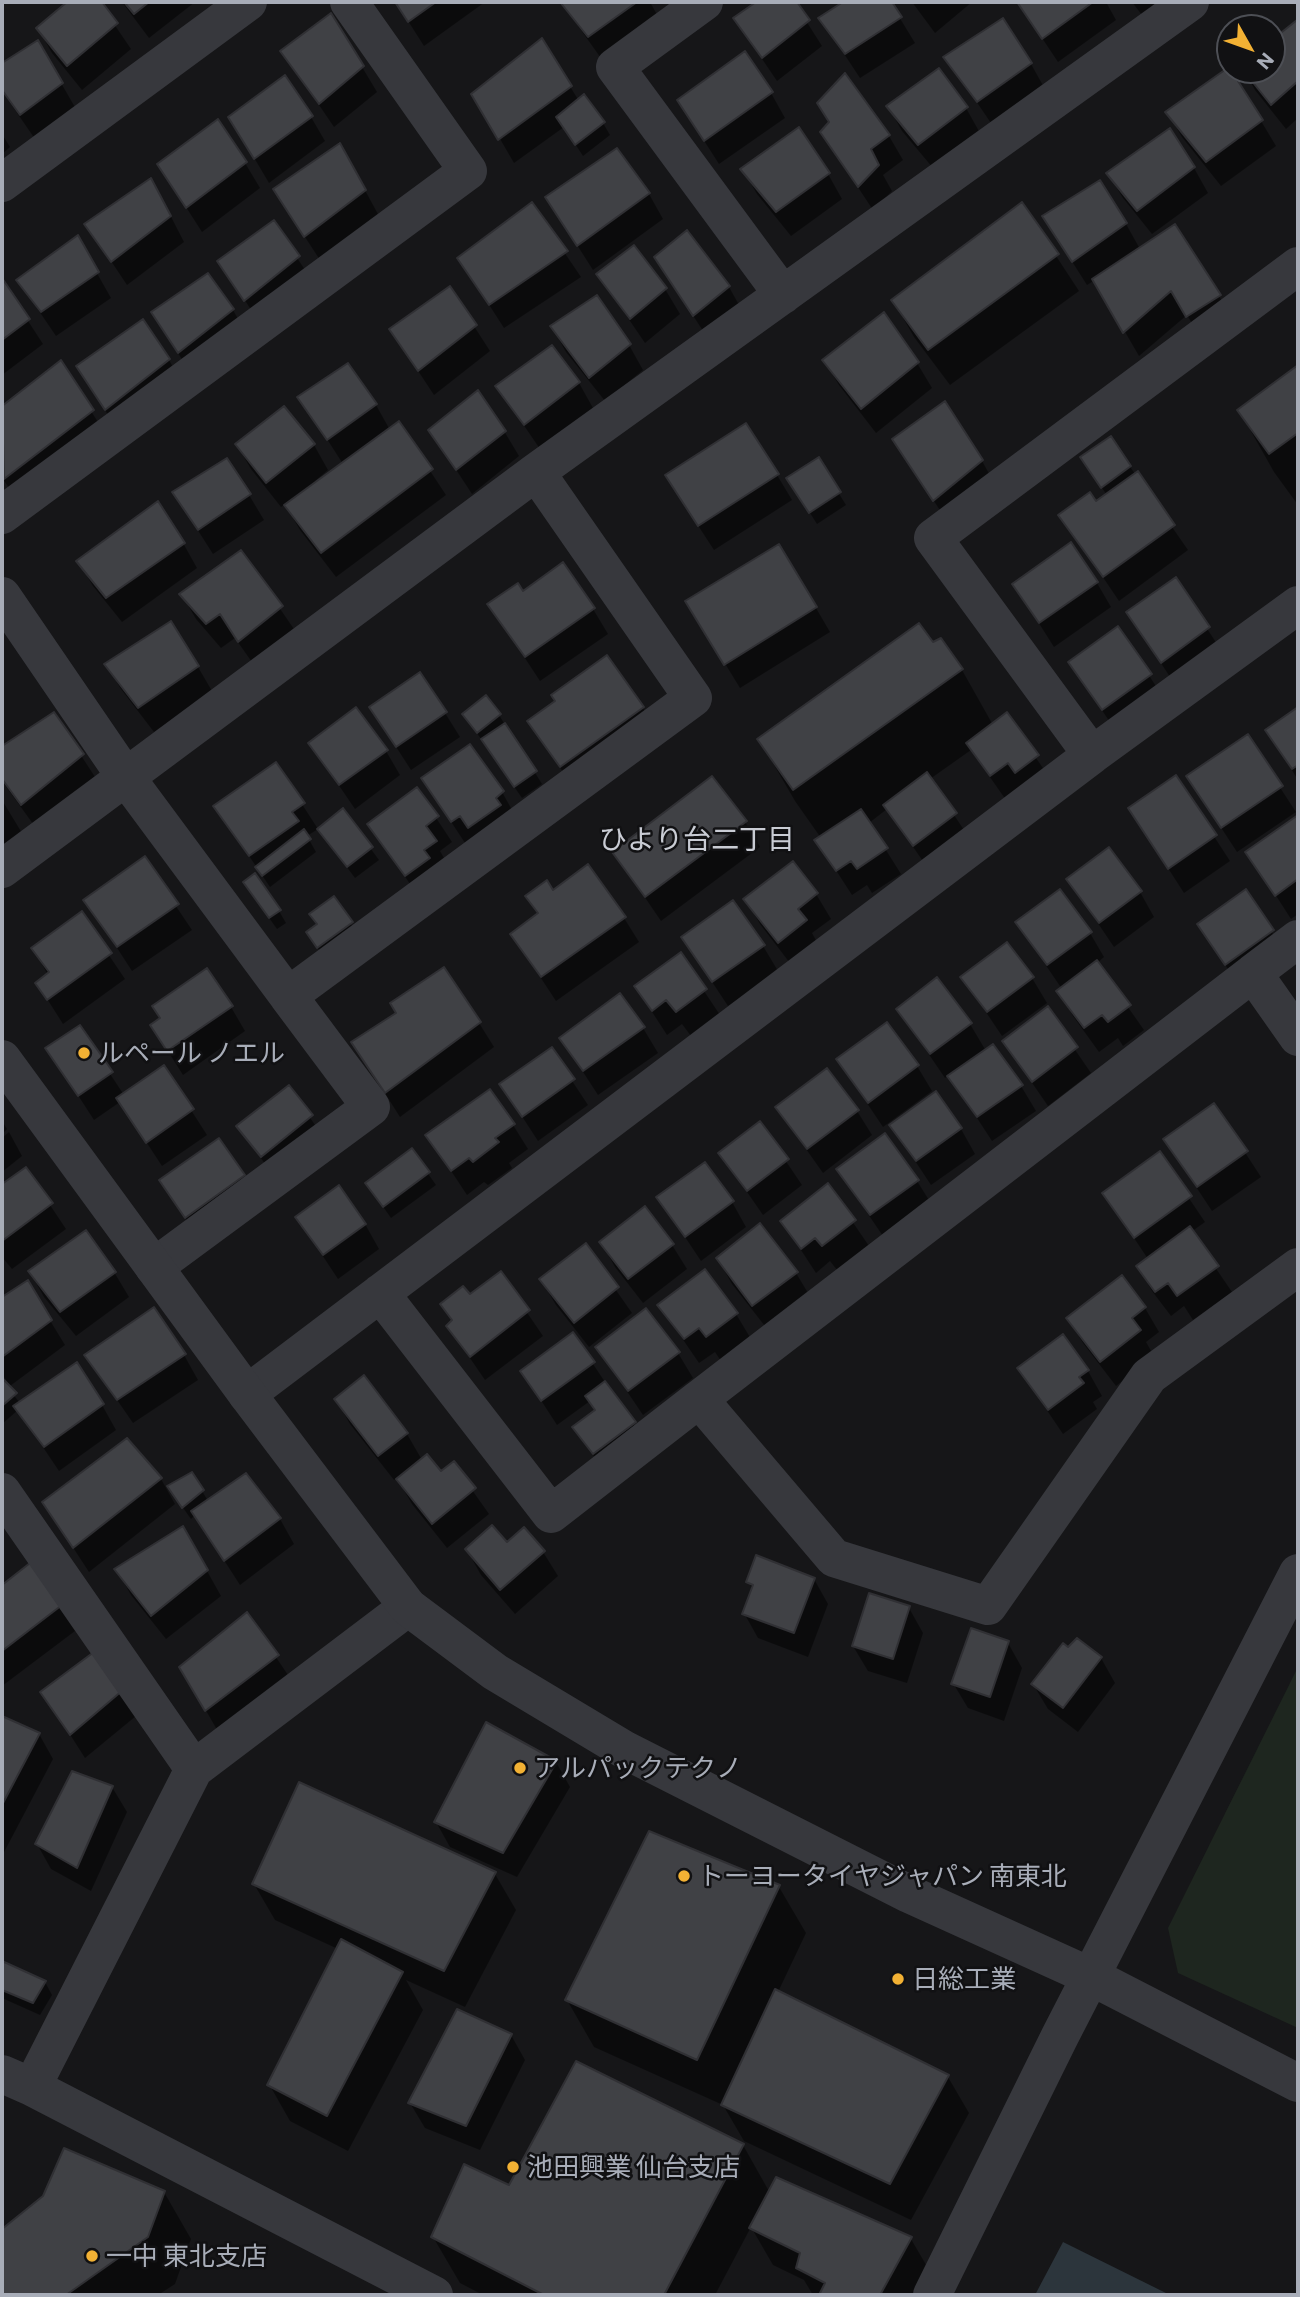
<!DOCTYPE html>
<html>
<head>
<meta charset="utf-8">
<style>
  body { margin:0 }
  #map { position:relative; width:1300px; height:2297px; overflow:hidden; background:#161618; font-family:Commissioner,sans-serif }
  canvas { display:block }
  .frame { position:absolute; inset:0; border:4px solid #a8adb8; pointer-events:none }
  .north { position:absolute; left:1216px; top:14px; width:70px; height:70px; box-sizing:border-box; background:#111113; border:2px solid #4d4f55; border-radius:50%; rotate:130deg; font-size:19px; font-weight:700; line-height:28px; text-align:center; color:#a8adb8 }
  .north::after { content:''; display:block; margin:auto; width:24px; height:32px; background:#f2b134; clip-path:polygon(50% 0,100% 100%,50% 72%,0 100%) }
</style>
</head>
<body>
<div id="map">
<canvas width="1300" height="2297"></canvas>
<div class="frame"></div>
<div class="north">N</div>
</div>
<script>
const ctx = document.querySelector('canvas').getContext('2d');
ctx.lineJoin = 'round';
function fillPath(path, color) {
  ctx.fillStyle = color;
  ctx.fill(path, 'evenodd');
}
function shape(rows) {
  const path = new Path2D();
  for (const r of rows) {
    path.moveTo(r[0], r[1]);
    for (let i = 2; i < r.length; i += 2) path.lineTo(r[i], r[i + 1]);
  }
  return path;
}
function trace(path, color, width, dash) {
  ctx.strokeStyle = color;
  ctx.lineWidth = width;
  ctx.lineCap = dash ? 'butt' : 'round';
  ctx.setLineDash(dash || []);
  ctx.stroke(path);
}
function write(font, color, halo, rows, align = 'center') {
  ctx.font = font + ' Commissioner,"Noto Sans JP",sans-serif';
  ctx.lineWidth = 5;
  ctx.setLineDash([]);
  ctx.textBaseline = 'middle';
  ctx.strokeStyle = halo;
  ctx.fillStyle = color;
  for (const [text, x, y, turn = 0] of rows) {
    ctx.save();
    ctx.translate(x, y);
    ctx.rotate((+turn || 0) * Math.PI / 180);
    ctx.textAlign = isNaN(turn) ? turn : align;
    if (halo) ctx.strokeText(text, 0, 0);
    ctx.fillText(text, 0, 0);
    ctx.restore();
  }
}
fillPath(shape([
  [1298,1667,1298,2028,1178,1973,1168,1928]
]), '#1e261f');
fillPath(shape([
  [1063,2242,1170,2295,1035,2295]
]), '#2c353c');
fillPath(shape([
  [70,2,99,2,131,49,82,90,52,53,38,28],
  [122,2,195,2,149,38],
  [396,2,485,2,424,46],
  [561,2,650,2,660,20,603,61],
  [759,2,794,2,822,46,777,81,735,19],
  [846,2,890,2,915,43,860,78,821,19],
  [912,2,972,2,935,33],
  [1018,2,1106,2,1116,20,1058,62],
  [1132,2,1165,2,1145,19],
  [1297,23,1298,118,1286,129,1255,90,1244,70,1272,70,1272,42],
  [542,41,579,101,603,123,610,135,583,156,564,127,514,163,474,94],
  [38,43,76,109,35,139,2,91,2,65],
  [283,52,362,67,377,92,334,127],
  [946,57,1031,64,1045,89,993,126],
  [771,93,785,118,719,164,694,125],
  [888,106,966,108,980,133,933,168,902,131],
  [1167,112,1261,121,1276,146,1221,186,1182,137],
  [230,117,311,117,325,141,269,183],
  [822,133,889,136,903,160,883,175,892,191,873,210],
  [2,134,10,147,2,154],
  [245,163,260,188,202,232,159,165],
  [1194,168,1208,193,1152,234,1123,198,1108,174],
  [354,170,379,216,320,260,290,214],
  [743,170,828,174,842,199,791,236,757,194],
  [649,194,663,219,593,270,547,198],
  [1022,204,1079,291,950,385,914,337,893,300],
  [165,205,184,242,127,285,87,225],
  [532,205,581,277,504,328,459,258],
  [274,223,313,282,260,324,220,261],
  [1126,224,1140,249,1219,296,1233,321,1202,340,1187,315,1139,356,1095,280,1087,285,1059,241],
  [77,238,111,298,56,336,18,280],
  [598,274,665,289,680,314,645,343],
  [2,281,43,344,2,375],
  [671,282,729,287,743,312,709,340],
  [450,289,490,351,434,395,391,330],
  [233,310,247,335,193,377,168,337],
  [552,327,629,345,643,370,605,401,566,352],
  [169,360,183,385,120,434,78,367],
  [824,360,917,363,932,388,876,433,839,385],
  [60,363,107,436,20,503,2,478,2,409],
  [1298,367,1298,505,1274,472,1239,410],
  [579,383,593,408,540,449,497,386],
  [300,397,376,405,390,430,399,424,446,495,336,577,300,530,285,504,281,507,251,469,237,445,284,408,314,445,328,470,315,481,317,483,343,464],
  [430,430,504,431,519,456,472,494],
  [1110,438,1188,550,1119,601,1061,515,1096,503,1107,495,1089,470],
  [894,440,982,461,996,486,949,524],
  [818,460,846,505,817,524,796,491],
  [777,475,792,500,714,550,682,501],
  [174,493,249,495,264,520,213,554],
  [183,543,197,568,122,622,93,586,78,561],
  [241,552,296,632,254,665,235,638,221,648,196,619,182,595],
  [1175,580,1223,653,1176,686,1128,613],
  [1097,583,1111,607,1054,647,1014,584],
  [522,593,593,609,608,634,540,681,490,605],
  [816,608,830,632,740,688,702,626],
  [1118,628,1165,700,1118,734,1070,663],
  [933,645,962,670,993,725,1006,715,1052,781,1006,800,971,750,930,779,970,839,929,870,887,809,869,823,901,874,872,893,867,885,852,895,817,841,821,838,795,801,759,739],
  [106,664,198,667,212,691,154,732,121,689],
  [371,708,445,713,460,737,411,770],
  [643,708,657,732,575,790,529,721],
  [1298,709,1298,780,1267,730],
  [54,714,97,780,36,828,2,781,2,748],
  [499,715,542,784,522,798,472,726],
  [1247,737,1296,812,1237,852,1188,777],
  [310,743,386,751,400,775,355,809],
  [276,764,318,829,307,836,316,852,270,887,216,807],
  [1176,778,1230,861,1184,893,1130,809],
  [423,779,502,792,516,817,467,846],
  [417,789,452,842,440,851,449,867,421,900,369,824],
  [2,800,28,843,2,864],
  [343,811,379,860,355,878,319,830],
  [1298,817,1298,914,1291,919,1248,852],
  [745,822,760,847,661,921,614,852],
  [144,859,192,930,132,971,86,900],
  [1068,879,1140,892,1154,917,1114,947],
  [553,892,624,918,639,942,556,1001,512,934,539,915,528,896],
  [1246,892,1287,956,1241,989,1199,925],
  [252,894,279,911,286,923,277,929],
  [816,894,831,919,812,933,819,946,793,967,760,924,746,900],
  [334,899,358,935,325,959,316,945,318,926,311,915],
  [81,914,125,979,63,1024,37,983,48,975,33,948],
  [1017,923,1090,933,1104,957,1097,963,1144,1030,1123,1046,1118,1038,1099,1052,1073,1016,1058,991,1062,989],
  [683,938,763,946,778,971,728,1006],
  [680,955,720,1015,691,1036,682,1024,667,1035,636,987],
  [963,978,1032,978,1047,1003,1002,1036],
  [231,1007,245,1031,183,1075,152,1026,162,1019],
  [898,1009,970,1024,986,1051,1021,1086,1036,1111,992,1141,949,1075,945,1078],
  [1047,1009,1091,1073,1048,1106,1004,1042],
  [479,1023,494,1047,400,1117,353,1043],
  [79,1027,124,1095,164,1068,207,1135,162,1166,120,1102,94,1120,48,1049],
  [643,1028,658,1053,598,1095,561,1038],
  [551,1049,588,1105,538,1141,501,1084],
  [838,1060,917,1066,932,1091,883,1127],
  [289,1087,326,1141,276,1180,239,1126],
  [1214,1105,1261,1177,1212,1211,1165,1140],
  [777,1108,857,1111,872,1135,823,1173],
  [2,1121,7,1129,2,1134],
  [760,1123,802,1185,763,1215,720,1153],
  [513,1125,528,1149,509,1163,512,1168,488,1185,484,1182,467,1195,428,1136],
  [892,1126,961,1129,975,1154,931,1185],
  [9,1132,22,1156,2,1172,2,1138],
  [218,1140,258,1201,201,1242,161,1181],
  [412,1151,436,1185,391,1218,367,1184],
  [1159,1154,1205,1222,1191,1232,1232,1292,1193,1320,1184,1306,1171,1316,1152,1291,1138,1266,1148,1259,1104,1193],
  [26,1169,66,1229,12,1269,2,1257,2,1186],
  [838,1170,917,1181,932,1205,885,1239],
  [828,1186,869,1246,837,1270,830,1261,816,1273,782,1221],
  [659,1198,732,1202,746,1227,701,1261],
  [297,1217,365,1224,379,1249,338,1279],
  [601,1242,672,1245,687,1269,643,1303,615,1267],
  [585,1246,632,1313,589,1347,556,1305,541,1280],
  [718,1259,796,1273,811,1298,768,1330,732,1284],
  [30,1272,114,1272,129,1297,76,1336,44,1297],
  [500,1273,543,1336,485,1380,448,1326,453,1323,442,1304,469,1297],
  [27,1283,65,1345,10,1386,2,1374,2,1299],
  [660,1306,736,1314,751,1339,721,1361,715,1352,699,1363],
  [1145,1308,1159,1332,1146,1342,1154,1356,1116,1386,1083,1343,1068,1319],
  [573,1334,649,1448,608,1478,575,1427,596,1412,590,1401,557,1425,522,1371],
  [597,1347,678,1353,693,1378,643,1415],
  [86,1355,184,1355,198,1380,133,1423],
  [1019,1369,1088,1371,1102,1396,1093,1402,1097,1409,1063,1434],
  [364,1377,407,1434,422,1460,441,1474,453,1463,489,1514,447,1548,412,1504,397,1478,394,1480,350,1424,336,1399],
  [2,1381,20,1403,102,1405,116,1430,59,1471,18,1410,2,1424],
  [127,1441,161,1479,175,1504,89,1572,44,1503],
  [202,1491,208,1501,280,1519,294,1544,240,1585,195,1515,191,1519,176,1498],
  [183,1528,221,1596,166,1639,131,1595,117,1570],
  [507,1544,543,1552,558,1576,515,1614,481,1575,467,1550],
  [30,1565,75,1631,2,1686,2,1587],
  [814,1579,828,1604,808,1657,758,1638,744,1613,753,1590,748,1581],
  [909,1608,923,1633,907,1683,868,1671,853,1646],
  [247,1614,292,1681,220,1735,181,1667],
  [1008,1643,1022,1668,1004,1721,968,1708,953,1683],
  [97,1652,136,1716,85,1758,43,1692],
  [1101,1658,1115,1683,1078,1732,1048,1709,1033,1684],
  [2,1717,39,1734,53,1759,2,1856],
  [556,1762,570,1787,517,1877,450,1847,436,1822],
  [300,1784,495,1874,516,1910,465,2007,406,1980,423,2010,348,2151,290,2121,269,2084,338,1949,275,1920,254,1884],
  [112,1787,127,1812,91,1891,51,1869,37,1844],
  [779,1887,806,1933,778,1992,948,2077,969,2113,911,2220,744,2141,723,2105,594,2047,567,2000],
  [2,1963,45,1982,52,1995,40,2015,2,1998],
  [511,2035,525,2060,480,2150,425,2128,410,2103],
  [743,2145,770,2193,911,2239,932,2275,921,2295,813,2295,804,2280,773,2265,751,2227,715,2295,483,2295,460,2283,433,2237,510,2187],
  [164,2192,191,2239,175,2284,158,2295,2,2295,2,2231,45,2197]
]), '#0007');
const building = shape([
  [67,2,102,2,118,23,67,66,36,28,67,2],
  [124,2,149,2,134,14,124,2],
  [395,2,436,2,408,22,395,2],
  [560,2,637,2,588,37,560,2],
  [756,2,797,2,810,20,762,58,733,18,756,2],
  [843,2,892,2,902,17,845,54,818,18,843,2],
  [1017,2,1093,2,1042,39,1017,2],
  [331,13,364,66,319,104,280,51,331,13],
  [1003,18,1032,63,977,102,943,57,1003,18],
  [1297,20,1298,81,1271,105,1243,70,1272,70,1272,40,1297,20],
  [542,38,572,86,498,140,471,94,542,38],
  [38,40,63,83,20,115,2,90,2,63,38,40],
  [745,51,773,92,704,141,677,100,745,51],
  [1229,67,1263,120,1206,162,1165,112,1229,67],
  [939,68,968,107,918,145,886,106,939,68],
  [845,73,890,135,871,149,879,165,858,187,820,132,829,122,817,103,845,73],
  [285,75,313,116,254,159,228,117,285,75],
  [584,94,605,122,575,145,556,117,584,94],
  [218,119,247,162,186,208,157,164,218,119],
  [799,127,830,173,776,212,740,169,799,127],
  [1170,128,1195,167,1137,211,1106,173,1170,128],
  [340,143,366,190,304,237,273,189,340,143],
  [617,148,650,193,577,246,545,197,617,148],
  [151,178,171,216,111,262,84,224,151,178],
  [1100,180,1127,223,1072,262,1042,216,1100,180],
  [532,202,568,251,489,305,457,258,532,202],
  [1022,202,1059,254,928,350,891,300,1022,202],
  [274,220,300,256,244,301,217,261,274,220],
  [1175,224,1221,295,1186,317,1171,291,1123,333,1092,279,1175,224],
  [687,230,730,286,693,316,654,257,687,230],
  [78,235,99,272,41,312,16,280,78,235],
  [634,245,667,288,630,319,596,274,634,245],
  [208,273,234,309,178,353,151,312,208,273],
  [2,278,30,319,2,340,2,278],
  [450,286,477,325,418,371,389,329,450,286],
  [597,295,631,344,589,378,550,326,597,295],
  [884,312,919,362,861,409,822,360,884,312],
  [143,319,170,359,105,410,76,366,143,319],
  [552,345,580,382,524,425,495,386,552,345],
  [61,360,94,410,4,479,2,406,61,360],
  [348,363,377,404,327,440,297,397,348,363],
  [1298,365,1298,433,1269,454,1237,410,1298,365],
  [478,390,506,431,456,470,428,430,478,390],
  [945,401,983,460,933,501,892,439,945,401],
  [284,406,315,444,266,483,235,444,284,406],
  [399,421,433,469,321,553,284,505,399,421],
  [746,423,779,474,698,526,665,475,746,423],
  [1111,436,1131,466,1101,488,1080,457,1111,436],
  [819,457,841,492,809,513,786,478,819,457],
  [227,458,251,494,198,530,172,492,227,458],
  [1138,471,1175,525,1103,577,1058,515,1090,492,1096,501,1138,471],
  [158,501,185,543,106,598,76,561,158,501],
  [1071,542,1098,582,1039,623,1012,584,1071,542],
  [779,544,817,607,724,665,685,601,779,544],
  [241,550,283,606,238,642,220,614,206,624,179,594,241,550],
  [563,562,595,608,525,657,487,604,518,583,523,591,563,562],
  [1176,577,1210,627,1161,663,1126,612,1176,577],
  [171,621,199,666,138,708,104,664,171,621],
  [919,623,933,642,941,638,963,669,793,790,757,739,919,623],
  [1118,626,1152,674,1102,710,1068,662,1118,626],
  [607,655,644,707,560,767,527,721,555,701,551,695,607,655],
  [420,672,447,712,396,747,369,707,420,672],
  [486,695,501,714,477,733,462,714,486,695],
  [356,707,388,750,339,785,308,743,356,707],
  [1298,707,1298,765,1292,769,1265,730,1298,707],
  [54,712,84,754,21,805,2,779,2,746,54,712],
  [1007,712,1039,755,1015,773,1008,763,990,776,966,743,1007,712],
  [505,723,537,771,514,787,481,739,505,723],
  [1248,734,1283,786,1221,828,1186,776,1248,734],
  [470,744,504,791,496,798,501,805,468,828,460,816,451,822,421,778,470,744],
  [276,762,305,803,292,812,299,821,249,856,213,806,276,762],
  [927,772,957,813,913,846,883,805,927,772],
  [1176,775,1217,835,1168,869,1128,808,1176,775],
  [712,776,747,821,645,897,612,852,712,776],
  [417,787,439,816,426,826,437,841,424,850,430,858,405,876,367,824,417,787],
  [343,808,373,847,347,867,317,829,343,808],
  [861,809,888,848,857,869,851,861,836,871,814,840,861,809],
  [1298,815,1298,879,1275,896,1245,852,1298,815],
  [304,829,311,839,262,876,255,867,304,829],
  [1109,847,1142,891,1099,923,1066,879,1109,847],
  [145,856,179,904,117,947,83,900,145,856],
  [793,861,818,893,798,909,807,920,778,943,743,899,793,861],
  [588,864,626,917,541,977,510,934,538,913,525,896,547,880,553,890,588,864],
  [255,873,281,910,269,918,243,882,255,873],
  [1060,889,1092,932,1047,965,1015,922,1060,889],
  [1246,889,1274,930,1225,965,1197,924,1246,889],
  [334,896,353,922,317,948,306,932,317,924,309,914,334,896],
  [733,900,765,945,712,982,681,937,733,900],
  [82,911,112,953,47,1000,35,983,49,972,31,948,82,911],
  [1007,942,1034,977,987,1012,960,977,1007,942],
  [681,952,707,989,676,1012,666,1000,652,1011,634,986,681,952],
  [1097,960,1131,1005,1108,1022,1102,1015,1084,1028,1056,991,1097,960],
  [444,967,481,1022,385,1093,351,1042,396,1013,390,1003,444,967],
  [207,968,233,1006,167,1051,150,1025,160,1018,152,1006,207,968],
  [937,977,972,1023,930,1054,896,1009,937,977],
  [620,993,645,1027,583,1071,559,1038,620,993],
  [1048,1006,1078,1047,1032,1082,1002,1041,1048,1006],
  [887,1022,919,1065,868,1103,836,1059,887,1022],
  [80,1025,113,1072,78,1096,45,1048,80,1025],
  [993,1044,1023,1085,977,1117,947,1076,993,1044],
  [552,1047,575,1079,522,1117,499,1084,552,1047],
  [164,1065,194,1109,146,1143,116,1098,164,1065],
  [827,1068,859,1110,807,1149,775,1107,827,1068],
  [289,1085,313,1115,261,1157,236,1126,289,1085],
  [490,1089,515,1124,495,1138,499,1142,473,1162,469,1158,451,1171,425,1135,490,1089],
  [936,1091,962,1128,916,1161,889,1125,936,1091],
  [1214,1103,1248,1151,1197,1187,1163,1139,1214,1103],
  [760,1121,789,1159,747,1191,718,1153,760,1121],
  [885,1133,919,1180,870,1215,836,1169,885,1133],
  [219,1138,245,1175,185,1218,159,1180,219,1138],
  [412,1148,430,1172,383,1207,365,1183,412,1148],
  [1160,1151,1192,1196,1134,1238,1102,1193,1160,1151],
  [705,1162,734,1201,685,1237,656,1197,705,1162],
  [26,1167,53,1203,2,1241,2,1184,26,1167],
  [828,1183,856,1220,822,1246,815,1238,801,1249,780,1221,828,1183],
  [339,1185,366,1224,323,1255,295,1217,339,1185],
  [645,1206,674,1244,628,1279,599,1242,645,1206],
  [760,1223,798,1272,752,1306,716,1258,760,1223],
  [1190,1226,1219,1266,1177,1296,1168,1283,1155,1292,1136,1266,1190,1226],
  [86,1230,116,1272,60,1312,28,1271,86,1230],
  [586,1243,619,1287,574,1323,539,1279,586,1243],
  [705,1269,738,1313,706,1337,699,1328,684,1339,657,1305,705,1269],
  [501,1271,530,1310,470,1357,446,1326,452,1320,440,1304,463,1286,470,1294,501,1271],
  [1122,1275,1146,1307,1132,1318,1141,1330,1100,1362,1066,1318,1122,1275],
  [28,1280,52,1320,2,1357,2,1297,28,1280],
  [154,1307,186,1354,117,1400,84,1355,154,1307],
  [646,1308,680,1352,628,1391,595,1347,646,1308],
  [573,1332,595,1362,541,1401,520,1371,573,1332],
  [1063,1334,1089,1370,1079,1377,1084,1383,1048,1410,1017,1368,1063,1334],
  [77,1362,104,1404,44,1447,13,1406,77,1362],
  [364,1375,408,1433,378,1456,334,1399,364,1375],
  [2,1378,17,1393,2,1406,2,1378],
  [605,1381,636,1422,593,1454,572,1427,595,1410,585,1396,605,1381],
  [127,1438,162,1478,73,1548,42,1502,127,1438],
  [427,1454,441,1471,454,1461,476,1488,432,1524,396,1479,427,1454],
  [192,1472,204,1490,182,1508,167,1486,192,1472],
  [246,1473,281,1518,224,1561,191,1511,246,1473],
  [492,1525,507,1542,524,1527,545,1551,500,1590,465,1549,492,1525],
  [183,1526,208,1570,151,1616,114,1569,183,1526],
  [756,1555,815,1578,794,1633,742,1614,753,1585,746,1582,756,1555],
  [30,1563,62,1605,2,1651,2,1585,30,1563],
  [869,1593,910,1606,893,1659,852,1646,869,1593],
  [247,1612,279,1655,205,1711,179,1667,247,1612],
  [971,1628,1009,1641,990,1697,951,1684,971,1628],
  [1077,1638,1102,1657,1063,1708,1031,1684,1063,1643,1068,1647,1077,1638],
  [98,1649,123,1690,70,1735,40,1692,98,1649],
  [2,1716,40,1733,2,1805,2,1716],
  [486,1722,557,1761,503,1853,434,1822,486,1722],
  [72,1771,113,1786,77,1868,35,1844,72,1771],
  [299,1782,496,1872,444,1971,252,1884,299,1782],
  [649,1831,780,1885,697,2060,565,2000,649,1831],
  [341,1939,403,1972,327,2116,267,2085,341,1939],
  [2,1961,46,1981,33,2003,2,1990,2,1961],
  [775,1989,949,2075,890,2184,721,2105,775,1989],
  [457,2009,512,2034,466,2126,408,2103,457,2009],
  [576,2061,744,2144,664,2295,544,2295,431,2237,464,2164,509,2185,576,2061],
  [64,2148,165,2191,148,2237,66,2295,2,2295,2,2229,43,2196,64,2148],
  [776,2177,912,2237,880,2295,819,2295,825,2283,796,2268,800,2253,749,2228,776,2177]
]);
fillPath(building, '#404145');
trace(building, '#303034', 2);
trace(shape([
  [704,2,615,67,783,295],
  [2,183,248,2],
  [1298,266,933,538,1092,755,1298,605],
  [2,515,468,171,349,2],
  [2,596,125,776,288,996,693,698,536,472],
  [2,869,536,472,1190,2],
  [1298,939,1253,973,1298,1037],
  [1253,973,699,1399,834,1558,988,1606,1149,1376,1298,1267],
  [154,1267,371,1107,288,996],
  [380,1293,551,1514,699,1399],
  [247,1394,1092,755],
  [2,1492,194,1769],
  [2,2074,32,2087,434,2295],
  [32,2087,194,1769,408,1607]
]), '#37383d', 38);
trace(shape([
  [2,1059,247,1394,408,1607,495,1672,625,1750,909,1894,1092,1977,1298,2083],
  [932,2295,1060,2036,1298,1573]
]), '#37383d', 38);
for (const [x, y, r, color] of [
  [84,1053,7,"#f2b134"],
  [520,1768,7,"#f2b134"],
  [684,1876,7,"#f2b134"],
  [898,1979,7,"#f2b134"],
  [513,2167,7,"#f2b134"],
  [92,2256,7,"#f2b134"]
]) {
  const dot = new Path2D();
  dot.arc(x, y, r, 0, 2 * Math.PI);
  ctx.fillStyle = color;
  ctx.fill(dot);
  trace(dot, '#111113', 2.5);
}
write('26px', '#a8adb8', '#111113', [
  ["ルペール ノエル",98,1053],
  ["アルパックテクノ",534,1768],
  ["トーヨータイヤジャパン 南東北",698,1876],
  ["日総工業",912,1979],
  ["池田興業 仙台支店",527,2167],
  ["一中 東北支店",106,2256]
], 'left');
write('28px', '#c9ccd4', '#111113', [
  ["ひより台二丁目",697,840]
]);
</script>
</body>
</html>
